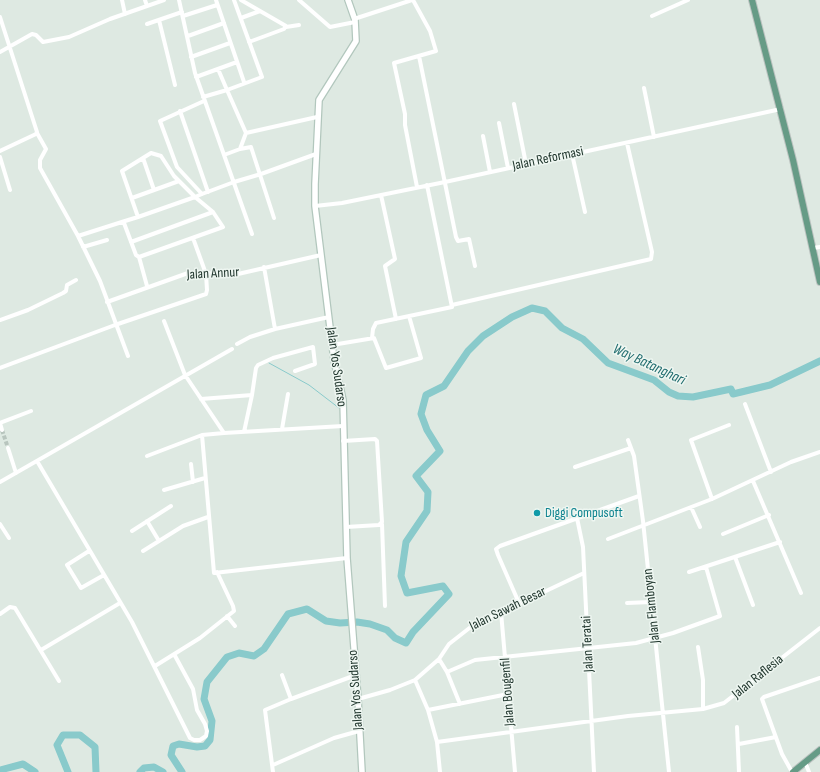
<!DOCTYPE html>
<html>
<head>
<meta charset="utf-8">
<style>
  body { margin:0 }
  canvas { display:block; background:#dee9e2 }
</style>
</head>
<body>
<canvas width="820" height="772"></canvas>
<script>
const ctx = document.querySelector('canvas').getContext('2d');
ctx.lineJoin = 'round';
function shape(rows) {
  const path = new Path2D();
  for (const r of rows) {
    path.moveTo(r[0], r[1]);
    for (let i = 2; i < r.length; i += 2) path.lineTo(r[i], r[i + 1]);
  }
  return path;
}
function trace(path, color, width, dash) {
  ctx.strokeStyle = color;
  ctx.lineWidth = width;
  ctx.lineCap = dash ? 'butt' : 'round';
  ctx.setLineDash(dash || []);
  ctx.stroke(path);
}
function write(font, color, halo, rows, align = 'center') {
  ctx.font = font + ' "Sofia Sans Condensed",sans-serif';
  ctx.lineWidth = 3;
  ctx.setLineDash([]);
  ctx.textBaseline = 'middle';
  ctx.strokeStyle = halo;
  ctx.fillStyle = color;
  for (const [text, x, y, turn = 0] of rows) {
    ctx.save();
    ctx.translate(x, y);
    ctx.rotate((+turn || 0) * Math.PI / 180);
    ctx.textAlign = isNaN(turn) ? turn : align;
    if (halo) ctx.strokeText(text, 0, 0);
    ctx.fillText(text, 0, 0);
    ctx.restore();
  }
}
trace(shape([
  [269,363,309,385,339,408]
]), '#89cacb', 1);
trace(shape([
  [0,770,23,764,35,772],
  [68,772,57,745,63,735,80,735,95,747,96,772],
  [140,772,144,768,154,767,163,772],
  [182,772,171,755,173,746,179,744,197,747,205,746,210,740,212,721,204,699,207,682,227,657,239,653,254,656,264,649,288,614,307,609,326,621,340,623,357,622,370,624,387,630,395,638,406,643,413,632,449,594,443,586,407,593,401,576,406,542,427,511,428,492,416,476,440,451,427,430,421,414,426,395,444,386,468,351,483,336,512,317,532,308,545,311,562,328,583,339,608,363,654,380,669,392,678,396,693,397,731,389,733,394,770,385,820,361]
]), '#89cacb', 7);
trace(shape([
  [2,430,8,448]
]), '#b8c5be', 4, [4, 2]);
const secondary = shape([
  [348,0,355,20,356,41,319,100,315,184,315,206,334,360,343,400,347,558,358,699,362,772]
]);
const primary = shape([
  [752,0,793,160,820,282],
  [793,772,820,750]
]);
trace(secondary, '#b2c7bd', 8);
trace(primary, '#bcc3c0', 8);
trace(shape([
  [122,0,125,14],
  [145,0,147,6],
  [179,0,195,73,252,234],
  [216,0,244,82],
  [241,0,286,26,284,29,249,42],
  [299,0,330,27,355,22],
  [413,0,430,31,436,51,394,63,405,114,405,125,417,187],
  [183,16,217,5],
  [652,16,688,0],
  [0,17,37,132,36,134,0,151],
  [241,18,260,11],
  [354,19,412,0],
  [159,20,175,85],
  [147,24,182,12],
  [286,27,299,25],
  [188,36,224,23],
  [0,52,32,34,36,35,43,42,69,37,110,19,164,0],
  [419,56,456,237,458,241,469,239,475,266],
  [191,57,230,43],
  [196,77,237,62],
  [644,88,654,137],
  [203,97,227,90,218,69],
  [514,104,526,164],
  [180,111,208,192],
  [499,123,508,168],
  [37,133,46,149,40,160,40,168,78,236,100,281,128,356],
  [246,133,317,117],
  [483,136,490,172],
  [240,149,251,147,274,218],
  [572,154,585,212],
  [224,155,240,149,246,133,227,90,262,77,234,0],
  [0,157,10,190],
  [143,158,154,190],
  [202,194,177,167,160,121,204,101],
  [381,195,395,259,385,266,396,319],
  [132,198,179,181],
  [315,206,342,203,445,182,781,109],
  [138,217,122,171,151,153,161,156,174,176,195,197,213,212,223,227,139,257,136,255,124,223,125,221,138,217,195,197,202,194,234,182,261,174,316,154],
  [78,236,125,221],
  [131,242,213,212],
  [83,247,107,240],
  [813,248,820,247],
  [139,257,147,286],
  [264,267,275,329],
  [107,302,188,273,238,274,321,255],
  [452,305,651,259,652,252,627,143],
  [0,320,28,310,63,293,66,291,67,285,76,280],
  [164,321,185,375,224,433,343,426],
  [372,338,373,329,376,323,452,307,427,185],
  [237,344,250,337,275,329,329,317],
  [332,345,374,338,386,368,421,358,409,316],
  [0,368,115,325,206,294,207,290,206,274,193,238],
  [252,395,256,368,258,365,273,358,313,347,315,364,295,371],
  [201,399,252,395,244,432],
  [745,404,771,472],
  [0,423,31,411],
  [0,423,2,430],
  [282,429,288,394],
  [202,435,214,573,347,558],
  [628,440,634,456,643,521,669,772],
  [343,441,375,439,377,441,382,522,379,525,346,527],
  [8,448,16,473],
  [147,456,202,435,224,433],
  [37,461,132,622,190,738,194,740,200,740,206,736,207,731,205,724,197,710,193,689,174,654],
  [191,464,193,482],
  [575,467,631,448],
  [753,481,801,593],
  [0,482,232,349],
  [164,490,205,478],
  [712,499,691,440,729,425],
  [691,507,700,527],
  [577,518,583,547,594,772],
  [147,521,159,541],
  [0,524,9,538],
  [382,524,385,606],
  [132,531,171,506],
  [723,534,769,515],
  [608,539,712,499,791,462,820,452],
  [89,551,67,565,81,588,104,575],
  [143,551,183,526,208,517],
  [735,557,753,605],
  [689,572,780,542],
  [519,603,498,555,496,549,500,546,639,496],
  [627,603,651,602],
  [501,612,515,772],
  [0,614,10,607,15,608,59,681],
  [227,616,235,626],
  [698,647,703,680,703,709],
  [41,650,120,603],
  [439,659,447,672,475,660,636,643,673,633,720,616,706,567],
  [155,666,200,638,234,611,233,606,217,572],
  [447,672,460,704],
  [282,675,291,699,356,675],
  [415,680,428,710,437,742,440,772],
  [358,699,390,690,415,680,439,659,449,644,472,626,584,573],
  [428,710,508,694],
  [737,727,739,772],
  [437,742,628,716,703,709,724,703,820,628],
  [739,744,776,737],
  [805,762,809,772],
  [273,765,334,738,359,731],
  [273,772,265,710,291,699],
  [792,772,782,754,762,699,764,697,820,678]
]), '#fff', 4);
trace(secondary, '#fff', 5.5);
trace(primary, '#669b86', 6);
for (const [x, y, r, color] of [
  [537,513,4,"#0f9aa8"]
]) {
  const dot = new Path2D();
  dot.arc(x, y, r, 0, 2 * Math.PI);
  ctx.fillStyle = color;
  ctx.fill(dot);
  trace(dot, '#eef6f1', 1.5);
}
write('14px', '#21372e', '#eef6f1', [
  ["Jalan Reformasi",548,159,-12],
  ["Jalan Annur",213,274,-3],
  ["Jalan Yos Sudarso",336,367,82],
  ["Jalan Flamboyan",652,606,-96],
  ["Jalan Sawah Besar",508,609,-26],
  ["Jalan Teratai",588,644,-93],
  ["Jalan Raflesia",758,677,-39],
  ["Jalan Yos Sudarso",356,690,-94],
  ["Jalan Bougenfil",508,692,-94]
]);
write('14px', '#0d838f', '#eef6f1', [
  ["Diggi Compusoft",545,513]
], 'left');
write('italic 15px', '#206c6e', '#eef6f1', [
  ["Way Batanghari",649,365,25]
]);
</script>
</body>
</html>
